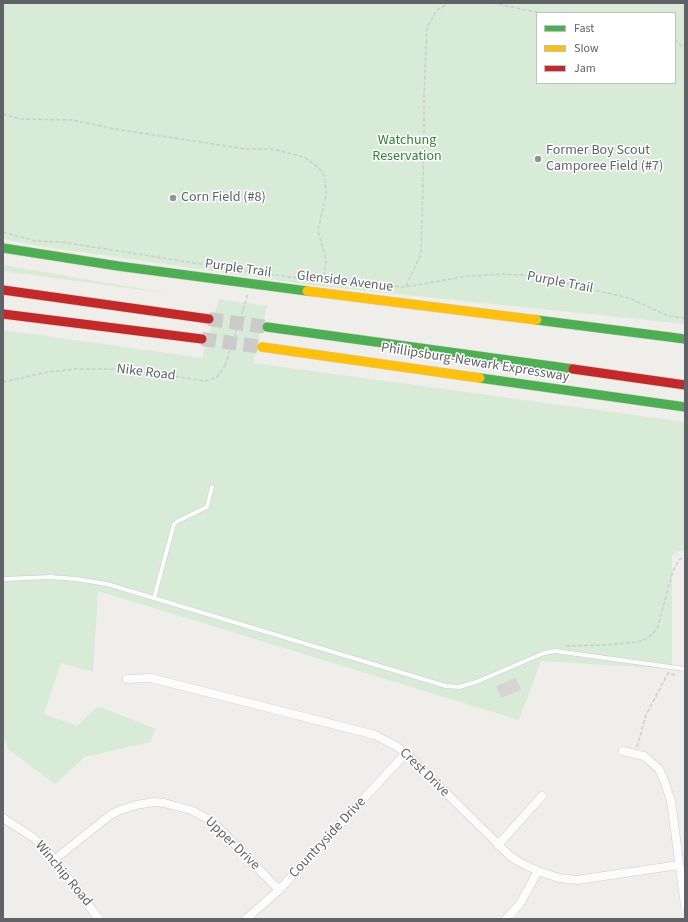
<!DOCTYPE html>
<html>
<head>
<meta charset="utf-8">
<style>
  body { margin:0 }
  #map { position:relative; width:688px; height:922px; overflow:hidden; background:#efeeea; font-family:"Source Sans 3",sans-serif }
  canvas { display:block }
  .frame { position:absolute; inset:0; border:4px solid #5f6368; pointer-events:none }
  .legend { position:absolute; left:536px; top:12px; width:140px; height:72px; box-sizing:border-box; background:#fff; border:1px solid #bfc1c3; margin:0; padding:5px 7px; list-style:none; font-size:12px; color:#5f6368 }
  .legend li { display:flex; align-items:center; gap:8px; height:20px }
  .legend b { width:20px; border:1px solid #bfc1c3 }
</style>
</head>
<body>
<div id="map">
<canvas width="688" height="922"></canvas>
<div class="frame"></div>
<ul class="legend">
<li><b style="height:5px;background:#4caf50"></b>Fast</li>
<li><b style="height:5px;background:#ffc107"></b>Slow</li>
<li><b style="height:5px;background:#c62828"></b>Jam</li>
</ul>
</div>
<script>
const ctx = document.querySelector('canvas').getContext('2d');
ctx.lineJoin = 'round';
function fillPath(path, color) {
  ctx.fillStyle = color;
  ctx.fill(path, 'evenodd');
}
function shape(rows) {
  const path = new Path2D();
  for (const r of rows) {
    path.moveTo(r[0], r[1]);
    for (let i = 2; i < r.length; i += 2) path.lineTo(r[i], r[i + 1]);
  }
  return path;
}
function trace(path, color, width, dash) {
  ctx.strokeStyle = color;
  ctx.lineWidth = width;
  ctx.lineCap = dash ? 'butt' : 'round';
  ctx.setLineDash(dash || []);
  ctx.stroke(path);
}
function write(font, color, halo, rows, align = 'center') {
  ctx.font = font + ' "Source Sans 3",sans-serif';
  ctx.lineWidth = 3;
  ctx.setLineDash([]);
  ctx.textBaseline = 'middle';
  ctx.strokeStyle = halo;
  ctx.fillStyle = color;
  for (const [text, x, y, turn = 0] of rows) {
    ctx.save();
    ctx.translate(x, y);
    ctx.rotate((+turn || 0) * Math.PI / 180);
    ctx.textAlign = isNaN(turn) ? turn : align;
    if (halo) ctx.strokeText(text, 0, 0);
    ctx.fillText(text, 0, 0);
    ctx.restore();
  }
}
fillPath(shape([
  [3,3,685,3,685,324,311,285,33,245,3,239],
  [537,13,675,13,675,83,537,83],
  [3,265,172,294,3,271],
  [219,299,267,306,253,363,685,422,685,551,677,551,672,556,672,669,541,661,519,720,98,591,93,672,61,663,44,714,77,726,98,706,156,729,150,742,85,757,55,784,9,750,3,735,3,330,202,358]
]), '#d8ebd6');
fillPath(shape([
  [516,678,521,690,501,698,496,686]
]), '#d6d5d3');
trace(shape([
  [209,319,267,327],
  [202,339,262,347]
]), '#cbcbca', 14, [14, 7]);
const lane = shape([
  [3,579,51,577,76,579,107,584,446,686,459,687,476,682,544,653,555,651,685,669],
  [154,598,174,524,178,521,207,507,212,487]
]);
const street = shape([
  [127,679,151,678,375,735,396,746,406,753,509,855,519,862,538,871,559,878,577,880,679,865],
  [623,751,644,756,659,769,665,783,671,801,685,906],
  [3,818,34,838,49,853,99,919],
  [498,845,542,796],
  [54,860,109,816,118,811,136,805,154,802,164,803,191,810,208,819,216,825,279,890],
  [246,919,279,890,406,753],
  [506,919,520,904,538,871]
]);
const fast = shape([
  [3,248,118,266,307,291],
  [537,320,685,339],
  [267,327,573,369],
  [480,378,685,407]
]);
const slow = shape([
  [307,291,537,320],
  [262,347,480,378]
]);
const jam = shape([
  [3,290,209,319],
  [3,314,202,339],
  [573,369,685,385]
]);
trace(lane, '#cbcccc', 5);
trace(street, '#cbcccc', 9);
trace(fast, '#cacacb', 10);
trace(slow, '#cacacb', 10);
trace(jam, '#cacacb', 10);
trace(shape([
  [493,3,540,13],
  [675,40,685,49],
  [3,114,20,119,73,120,115,129,246,149,272,149,304,157,318,167,323,173,325,180,326,194,318,231,326,259,324,281],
  [3,232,36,241,62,242,251,272,324,281,405,287,468,276,503,274,533,276,629,298,668,316,685,318],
  [406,286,421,254,424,142,424,95,427,27,437,10,449,3],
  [243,310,248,293],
  [3,382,48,372,76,369,106,369,135,370,204,381,209,380,217,377,225,366],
  [566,646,606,645,637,642,648,638,657,629,673,571,679,560,685,556],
  [637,747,646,715,668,673,674,675,675,672]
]), '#cacfcc', 1.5, [4, 2]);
trace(lane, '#fdfcfc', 4);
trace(street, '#fdfcfc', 8);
trace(fast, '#4caf50', 9);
trace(slow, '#ffc107', 9);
trace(jam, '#c62828', 9);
trace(shape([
  [225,366,243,310]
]), '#cacfcc', 1.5, [4, 2]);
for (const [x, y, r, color] of [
  [538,159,4,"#919496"],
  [173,198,4,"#919496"]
]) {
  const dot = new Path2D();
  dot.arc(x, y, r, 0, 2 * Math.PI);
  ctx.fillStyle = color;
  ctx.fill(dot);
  trace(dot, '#fff', 1.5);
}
write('14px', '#348238', '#fff', [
  ["Watchung",407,141],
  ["Reservation",407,157]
]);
write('14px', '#5f6368', '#fff', [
  ["Former Boy Scout",546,151],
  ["Camporee Field (#7)",546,167],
  ["Corn Field (#8)",181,198]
], 'left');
write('14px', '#5f6368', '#fff', [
  ["Purple Trail",238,269,8],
  ["Glenside Avenue",345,282,7],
  ["Purple Trail",560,283,11],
  ["Phillipsburg-Newark Expressway",475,363,9],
  ["Nike Road",146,373,7],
  ["Crest Drive",424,773,44],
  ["Countryside Drive",328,838,-47],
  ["Upper Drive",232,844,44],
  ["Winchip Road",63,874,50]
]);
</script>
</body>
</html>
